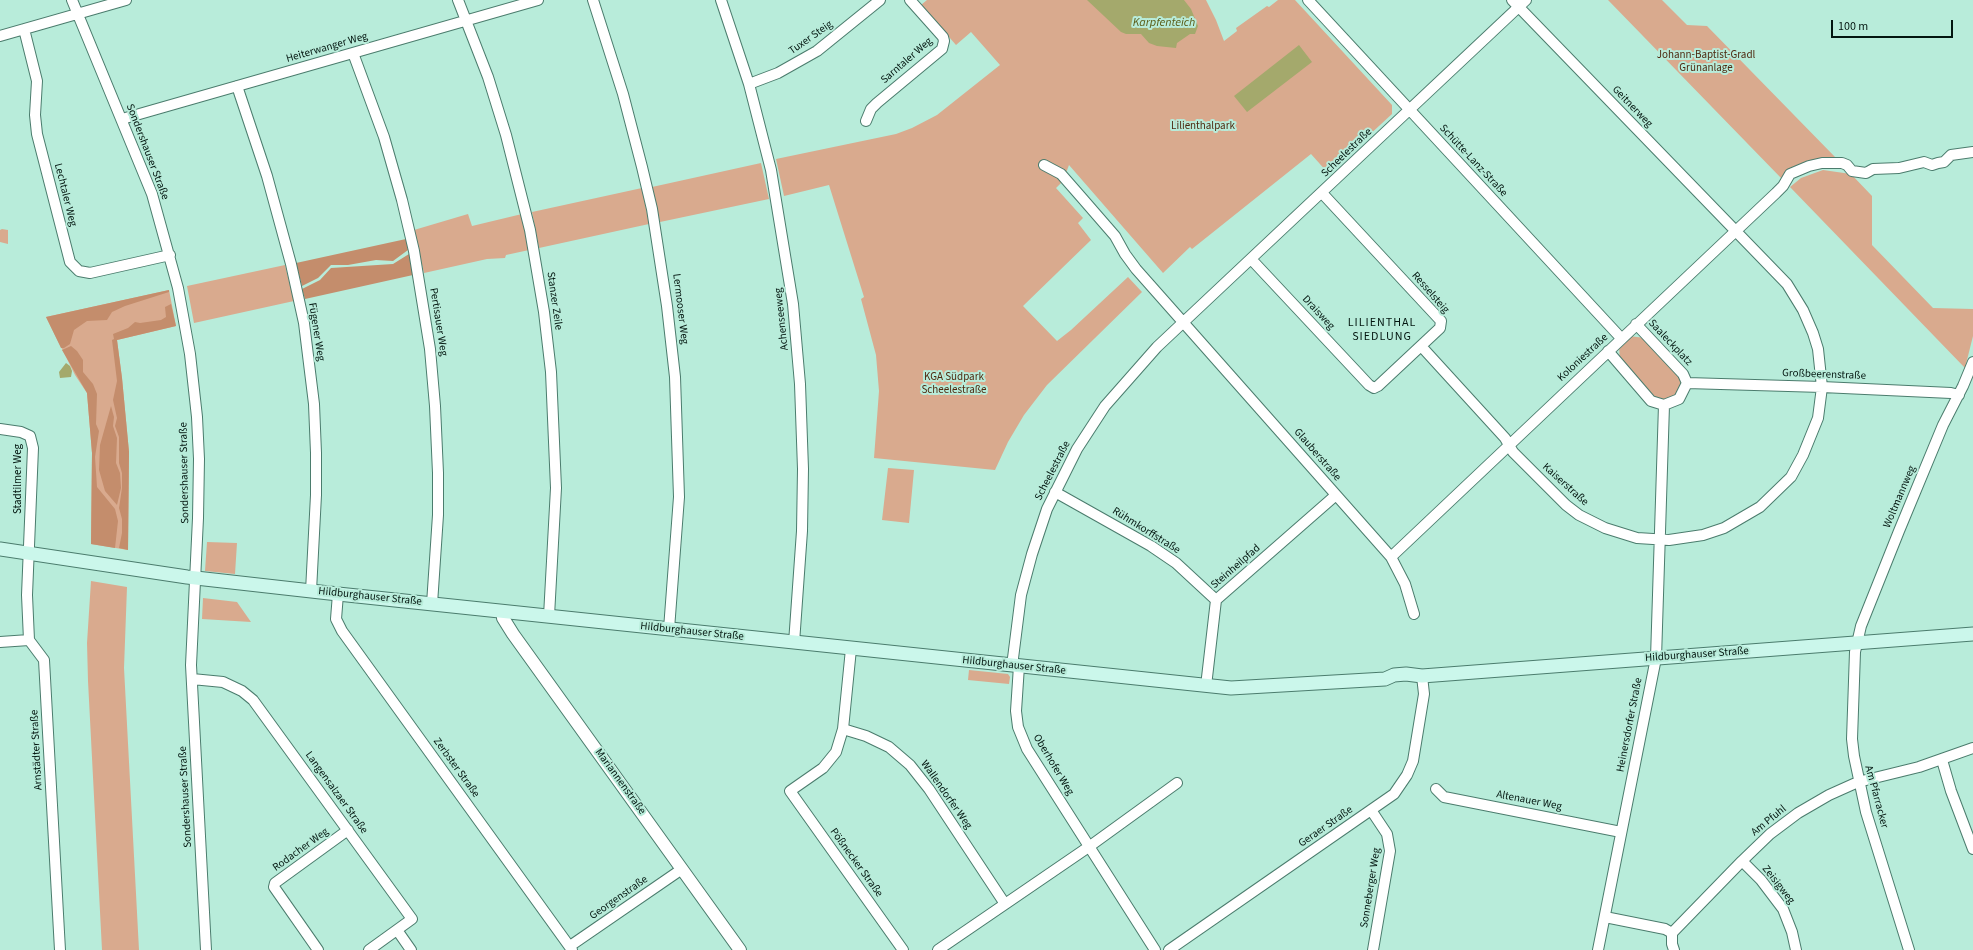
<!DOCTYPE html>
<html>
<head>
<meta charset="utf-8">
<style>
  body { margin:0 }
  #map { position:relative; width:1973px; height:950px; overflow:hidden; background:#b8ecda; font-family:"Source Sans 3",sans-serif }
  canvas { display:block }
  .scale { position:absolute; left:1831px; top:20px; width:122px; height:18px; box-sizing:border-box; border:2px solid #031610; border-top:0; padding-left:5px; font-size:12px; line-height:14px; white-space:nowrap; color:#031610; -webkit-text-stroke:3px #b8ecda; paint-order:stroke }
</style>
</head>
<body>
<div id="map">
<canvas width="1973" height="950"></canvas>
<div class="scale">100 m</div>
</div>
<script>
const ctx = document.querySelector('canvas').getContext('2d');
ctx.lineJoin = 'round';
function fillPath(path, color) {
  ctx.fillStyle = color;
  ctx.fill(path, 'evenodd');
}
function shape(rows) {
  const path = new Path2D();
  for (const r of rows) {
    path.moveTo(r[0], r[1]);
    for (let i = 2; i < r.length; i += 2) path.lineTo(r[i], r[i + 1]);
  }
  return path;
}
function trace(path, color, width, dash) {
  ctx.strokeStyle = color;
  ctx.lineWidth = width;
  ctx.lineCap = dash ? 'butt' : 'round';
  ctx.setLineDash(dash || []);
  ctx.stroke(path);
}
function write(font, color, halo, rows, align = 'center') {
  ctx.font = font + ' "Source Sans 3",sans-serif';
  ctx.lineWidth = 4;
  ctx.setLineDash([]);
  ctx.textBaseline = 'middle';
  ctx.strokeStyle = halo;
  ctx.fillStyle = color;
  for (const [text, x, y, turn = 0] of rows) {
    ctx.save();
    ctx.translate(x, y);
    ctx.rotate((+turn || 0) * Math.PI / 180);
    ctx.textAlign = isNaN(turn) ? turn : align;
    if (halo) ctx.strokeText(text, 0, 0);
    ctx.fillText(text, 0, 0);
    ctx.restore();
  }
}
fillPath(shape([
  [927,0,1206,0,1216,20,1224,41,1237,31,1236,28,1267,6,1269,7,1278,0,1295,0,1392,105,1392,114,1328,173,1311,154,1192,249,1190,247,1163,273,1069,165,1063,181,1056,188,1083,218,1078,223,1091,240,1023,306,1057,341,1071,330,1128,277,1142,292,1047,385,1024,415,1008,442,995,470,874,458,879,391,876,355,861,299,864,297,829,185,784,196,776,159,896,134,912,128,937,115,1000,65,971,32,956,45,921,5],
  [1608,0,1662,0,1687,25,1707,26,1836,158,1817,159,1803,163,1789,171,1781,178],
  [761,163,769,199,660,222,652,187],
  [1823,170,1851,174,1872,196,1872,245,1933,308,1973,309,1973,336,1965,368,1790,187,1801,178],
  [642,188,649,224,539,248,532,212],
  [468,214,472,226,522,214,529,250,506,255,505,258,487,259,424,273,414,230],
  [2,229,8,230,8,244,0,242,0,230],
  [285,265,294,301,194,323,187,286],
  [169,290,176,326,117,340,122,378,129,452,128,550,91,544,92,453,87,393,75,375,46,317],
  [1629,336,1645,338,1678,373,1681,382,1677,395,1664,400,1653,397,1620,361,1619,346],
  [888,468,914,470,909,523,882,520],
  [207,542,237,543,235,574,205,571],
  [91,581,127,587,124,668,139,950,102,950,88,681,87,643],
  [203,598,237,602,251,622,202,619],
  [969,670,1008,674,1010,677,1009,684,968,680]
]), '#d9aa8e');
fillPath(shape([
  [406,239,408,250,393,261,376,260,348,265,331,265,318,278,302,286,296,263],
  [409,254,413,275,305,299,302,289,320,280,331,268,393,264],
  [169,290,169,292,125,306,112,312,107,320,87,321,74,330,70,344,64,348,61,348,46,317],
  [171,304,176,326,117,340,122,378,129,452,128,550,119,548,122,533,122,519,119,508,122,488,122,473,119,463,119,437,115,426,117,418,113,400,117,381,112,340,114,339,113,334,128,328,135,322,140,323,161,320,166,317,165,307],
  [71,346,77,351,83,360,83,372,93,384,97,394,96,424,99,431,95,457,97,487,115,509,118,521,115,548,91,544,92,453,87,393,62,350],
  [111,406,114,417,113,426,117,438,116,463,120,473,121,488,117,505,105,491,99,470,100,445]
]), '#c48d6c');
fillPath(shape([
  [1087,0,1184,0,1191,9,1198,26,1195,34,1190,34,1177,43,1176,48,1157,46,1149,43,1141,34,1126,34,1121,32],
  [1299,45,1312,62,1247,112,1234,96],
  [66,363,70,366,72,371,71,377,60,378,59,372]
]), '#a4a96c');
const minor = shape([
  [72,0,152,194,178,288,190,354,197,417,199,459,198,518,191,665,206,950],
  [458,0,488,77,506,135,530,230,544,312,551,372,556,488,549,616],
  [593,0,623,94,642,167,652,209,667,306,675,377,679,497,669,629],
  [721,0,749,84,771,170,793,304,800,384,803,469,802,531,794,643],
  [1308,0,1621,338],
  [24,29,37,81,35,115,37,134,70,262,79,271,90,273,170,255],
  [0,36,126,0],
  [353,53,384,137,402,200,414,251,430,349,435,406,438,473,438,515,432,604],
  [749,84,778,73,817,51,880,0],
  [237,86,267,176,291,264,304,323,314,404,316,453,316,495,311,591],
  [122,119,538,0],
  [866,121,871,109,877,103,942,49,944,41,943,37,910,0],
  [1044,165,1061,174,1082,198,1115,236,1125,254,1136,269,1391,557,1405,584,1414,614],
  [1251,259,1369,385,1374,388,1378,386,1440,328,1441,321,1322,193],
  [1421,346,1505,438,1513,452,1566,505,1579,515,1605,528,1637,538,1669,540,1703,535,1724,528,1760,507,1791,477,1803,455,1818,418,1822,387,1818,349,1813,333,1803,310,1787,284,1512,0],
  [1608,351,1651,401,1664,405,1679,399,1687,383,1683,374,1636,324],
  [1687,383,1822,387,1951,393,1959,395],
  [0,429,21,432,30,436,33,448,27,595,29,640,44,660,60,950],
  [1055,492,1151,546,1176,563,1216,600],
  [1391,557,1776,193,1783,186,1790,174,1809,166,1822,163,1842,163,1847,165,1852,171,1866,173,1873,169,1899,168,1924,162,1932,165,1938,163,1944,162,1951,155,1973,152],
  [338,594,336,619,342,631,572,950],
  [0,642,29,640],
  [851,649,843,729,836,752,823,768,790,791,903,950],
  [1012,666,1021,595,1032,554,1047,509,1077,449,1105,406,1157,347,1526,0],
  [1019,666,1016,711,1018,727,1027,749,1155,950],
  [192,679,223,682,242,691,253,700,412,919,369,950],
  [1206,686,1216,600,1336,495],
  [843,729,866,736,889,747,910,765,929,789,1005,904],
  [1942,760,1951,791,1973,849],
  [1436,789,1444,797,1621,832],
  [1371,810,1387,834,1390,851,1373,950],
  [1742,861,1761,880,1783,909,1792,932,1796,950],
  [1605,917,1665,929,1672,933],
  [397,930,411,950],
  [1672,933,1742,861,1770,834,1798,813,1829,795,1858,782,1919,767,1973,748],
  [1672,933,1672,944,1674,950],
  [570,946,682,869],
  [318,950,274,887,275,883,348,830],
  [938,950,1090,846,1177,783],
  [1169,950,1394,794,1407,775,1413,761,1424,694,1422,676],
  [1598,950,1656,658,1664,405],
  [1909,950,1866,812,1854,756,1852,739,1855,652,1861,626,1899,531,1943,425,1963,386,1973,362]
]);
const tertiary = shape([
  [503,612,503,618,513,634,740,950]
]);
const secondary = shape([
  [0,549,187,577,338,594,1231,688,1385,679,1394,675,1406,674,1422,676,1973,634]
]);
trace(minor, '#4b7c6d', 12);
trace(tertiary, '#4b7c6d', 14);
trace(secondary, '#4b7c6d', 15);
trace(minor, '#fff', 10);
trace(tertiary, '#fff', 12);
trace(secondary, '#cbf7eb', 13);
write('11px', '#031610', '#b8ecda', [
  ["Tuxer Steig",811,38,-35],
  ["Heiterwanger Weg",327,48,-16],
  ["Sarntaler Weg",907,61,-41],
  ["Geitnerweg",1632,107,46],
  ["Sondershauser Straße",147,152,69],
  ["Scheelestraße",1347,153,-44],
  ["Schütte-Lanz-Straße",1473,161,47],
  ["Lechtaler Weg",65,195,76],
  ["Resselsteig",1430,293,49],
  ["Stanzer Zeile",554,301,82],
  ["Lermooser Weg",680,309,83],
  ["Draisweg",1318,313,47],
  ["Achenseeweg",782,319,-96],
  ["Pertisauer Weg",438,322,81],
  ["Fügener Weg",316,332,81],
  ["Saaleckplatz",1670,343,47],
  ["Koloniestraße",1583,358,-43],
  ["Großbeerenstraße",1824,375,2],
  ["Glauberstraße",1317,455,49],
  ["Scheelestraße",1053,471,-63],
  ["Sondershauser Straße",185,473,-91],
  ["Stadtilmer Weg",19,479,-90],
  ["Kaiserstraße",1565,485,42],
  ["Woltmannweg",1900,497,-67],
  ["Rühmkorffstraße",1146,531,32],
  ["Steinheilpfad",1236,567,-41],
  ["Hildburghauser Straße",370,597,6],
  ["Hildburghauser Straße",692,632,6],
  ["Hildburghauser Straße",1697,655,-4],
  ["Hildburghauser Straße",1014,666,6],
  ["Heinersdorfer Straße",1630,725,-79],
  ["Arnstädter Straße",37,750,-93],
  ["Oberhofer Weg",1053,765,59],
  ["Zerbster Straße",456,768,54],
  ["Mariannenstraße",620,782,54],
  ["Langensalzaer Straße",336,793,54],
  ["Wallendorfer Weg",946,795,55],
  ["Sondershauser Straße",186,797,-93],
  ["Am Pfarracker",1876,797,75],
  ["Altenauer Weg",1529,801,11],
  ["Am Pfuhl",1769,821,-39],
  ["Geraer Straße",1326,827,-35],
  ["Rodacher Weg",301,850,-36],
  ["Pößnecker Straße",856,863,54],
  ["Zeisigweg",1778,885,52],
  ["Sonneberger Weg",1371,888,-81],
  ["Georgenstraße",619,898,-35]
]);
write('11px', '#4e2910', '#b8ecda', [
  ["Johann-Baptist-Gradl",1706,56],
  ["Grünanlage",1706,69],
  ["Lilienthalpark",1203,127],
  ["KGA Südpark",954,378],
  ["Scheelestraße",954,391]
]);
write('italic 12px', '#5a5c17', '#b8ecda', [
  ["Karpfenteich",1164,23]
]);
ctx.letterSpacing = '1px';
write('12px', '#031610', '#b8ecda', [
  ["LILIENTHAL",1382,323],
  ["SIEDLUNG",1382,337]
]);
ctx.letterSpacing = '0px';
</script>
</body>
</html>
